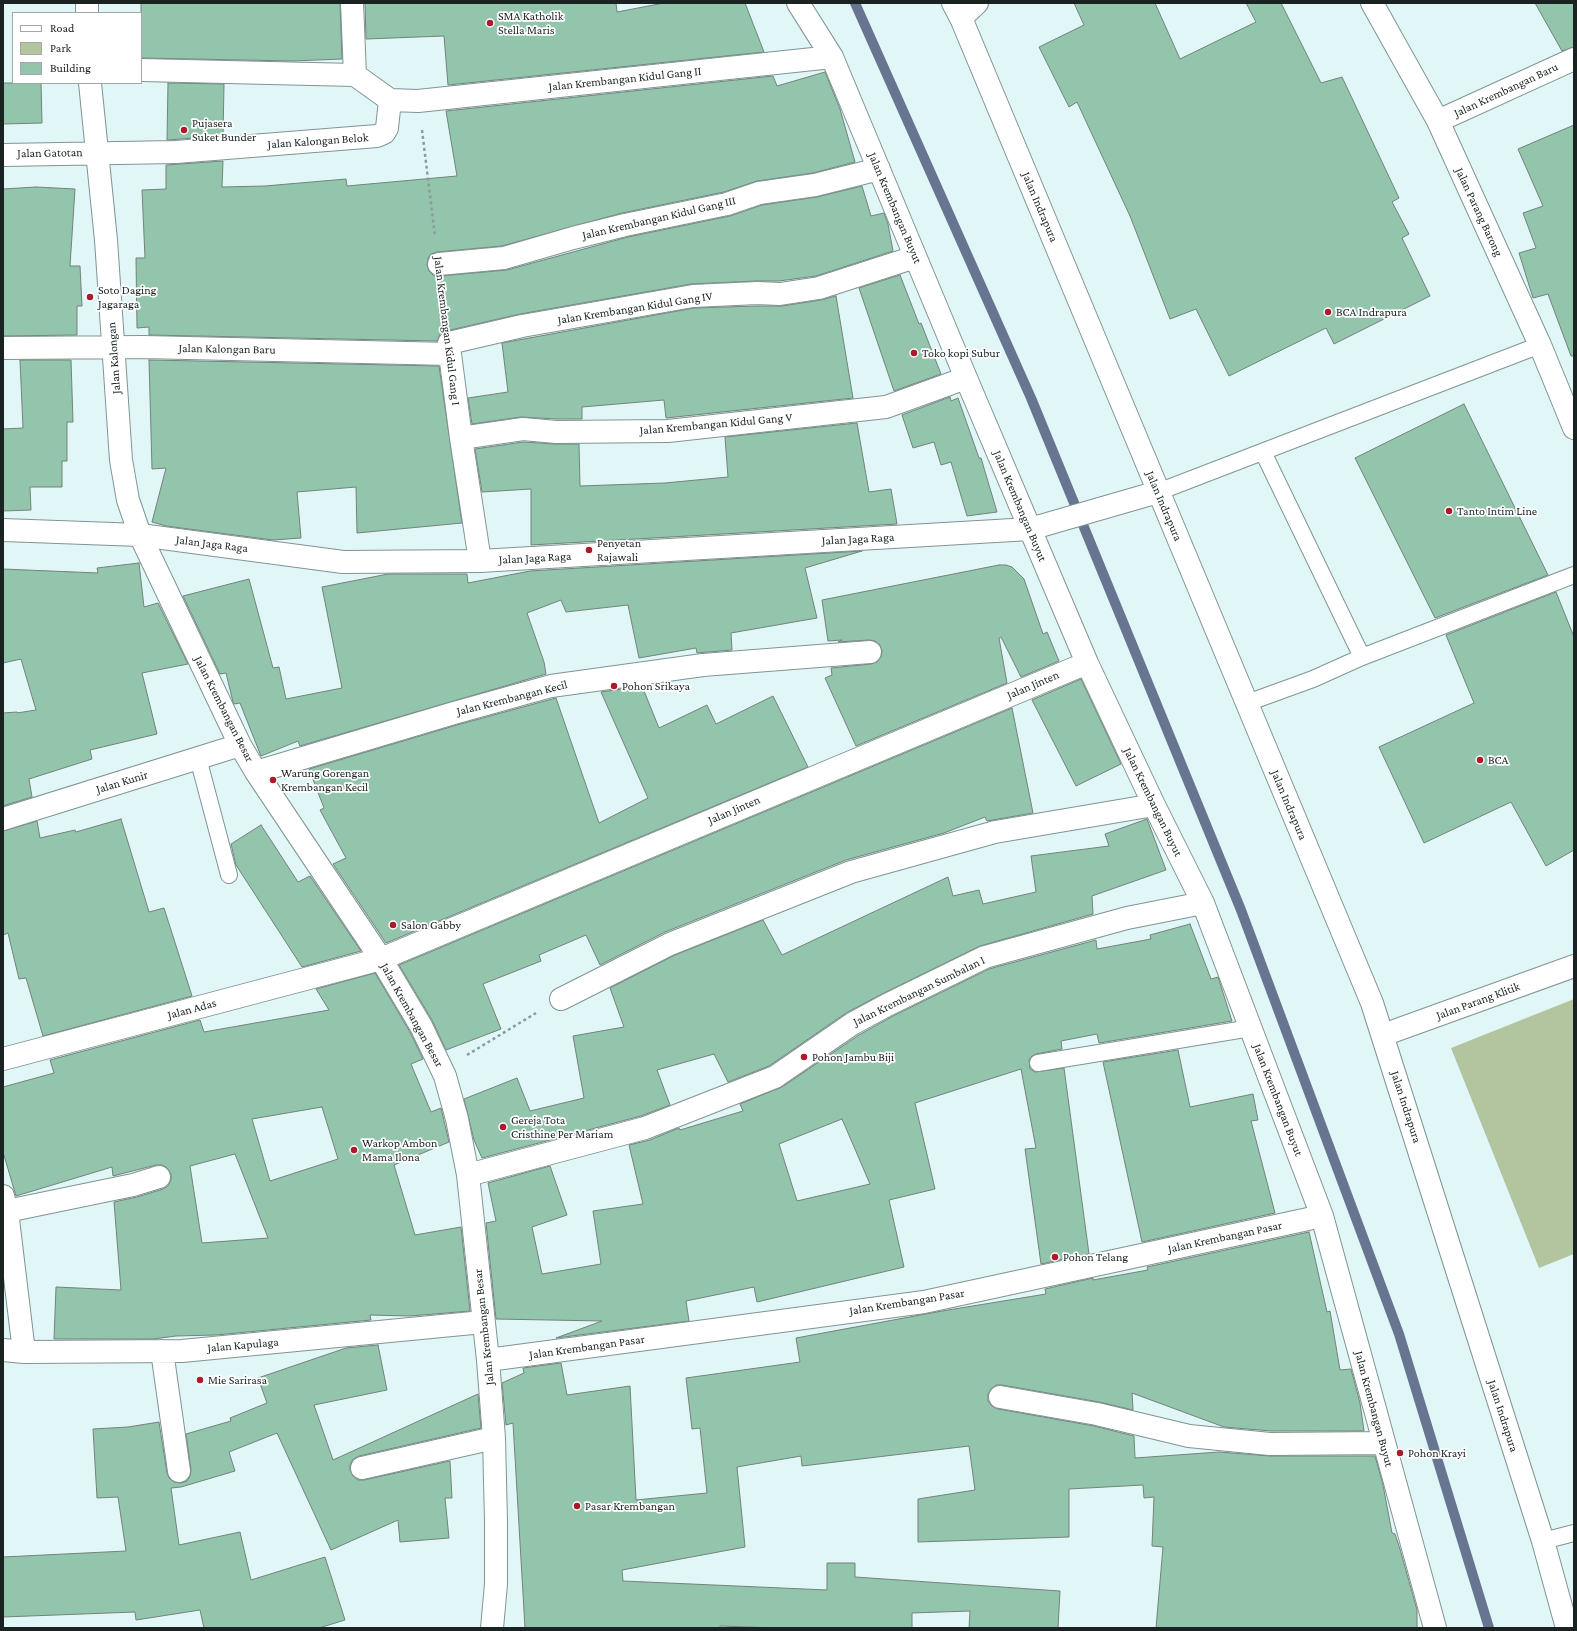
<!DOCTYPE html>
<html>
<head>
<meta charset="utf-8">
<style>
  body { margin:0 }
  #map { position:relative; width:1577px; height:1631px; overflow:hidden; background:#e0f6f7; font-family:"Crimson Pro",serif }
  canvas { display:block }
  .frame { position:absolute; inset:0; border:4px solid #1a2222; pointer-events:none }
  .legend { position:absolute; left:12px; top:12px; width:130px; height:72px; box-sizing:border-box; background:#fff; border:1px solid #a3a7a7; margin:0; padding:5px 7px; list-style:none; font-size:12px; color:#1a2222 }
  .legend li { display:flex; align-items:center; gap:8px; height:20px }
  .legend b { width:20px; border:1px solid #a3a7a7 }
</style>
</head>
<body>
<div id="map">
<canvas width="1577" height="1631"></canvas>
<div class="frame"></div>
<ul class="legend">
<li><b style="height:5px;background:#fff"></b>Road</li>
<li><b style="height:11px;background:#b3c59f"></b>Park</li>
<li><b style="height:11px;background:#93c4ac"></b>Building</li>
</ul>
</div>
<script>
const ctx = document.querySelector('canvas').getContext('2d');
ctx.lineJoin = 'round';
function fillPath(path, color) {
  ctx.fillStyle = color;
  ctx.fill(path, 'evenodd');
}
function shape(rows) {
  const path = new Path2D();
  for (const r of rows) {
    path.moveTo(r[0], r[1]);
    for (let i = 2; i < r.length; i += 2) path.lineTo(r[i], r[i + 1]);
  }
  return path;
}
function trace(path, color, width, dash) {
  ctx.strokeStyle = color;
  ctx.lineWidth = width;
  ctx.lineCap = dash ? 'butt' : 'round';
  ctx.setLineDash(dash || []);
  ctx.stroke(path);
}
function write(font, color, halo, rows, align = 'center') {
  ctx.font = font + ' "Crimson Pro",serif';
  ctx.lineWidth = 3.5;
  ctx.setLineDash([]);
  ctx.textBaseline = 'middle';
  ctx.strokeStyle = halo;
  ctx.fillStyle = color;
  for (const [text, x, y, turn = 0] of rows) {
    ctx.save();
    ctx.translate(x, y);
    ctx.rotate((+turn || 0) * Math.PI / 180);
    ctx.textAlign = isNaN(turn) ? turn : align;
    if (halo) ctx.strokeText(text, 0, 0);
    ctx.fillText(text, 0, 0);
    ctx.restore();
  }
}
fillPath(shape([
  [1574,999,1574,1254,1539,1268,1451,1048]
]), '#b3c59f');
trace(shape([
  [855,3,1031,398,1241,910,1399,1334,1489,1628]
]), '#687591', 10);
const building = shape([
  [141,3,340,3,342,59,293,61,141,58,141,3],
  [365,3,616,3,617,12,664,3,745,3,764,52,448,85,444,36,366,39,365,3],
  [1074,3,1155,3,1180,59,1256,22,1246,3,1281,3,1321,83,1342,77,1399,198,1392,202,1409,234,1402,238,1430,296,1334,344,1326,328,1229,376,1196,309,1170,319,1130,216,1077,102,1069,107,1039,47,1084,25,1074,3],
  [1535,3,1574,3,1574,47,1562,51,1535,3],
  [825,72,840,109,855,162,813,173,757,181,724,192,622,213,502,246,437,252,431,254,428,258,427,265,429,271,433,275,440,276,507,270,628,237,730,216,762,205,817,197,862,186,871,216,884,213,888,224,893,251,816,276,779,281,756,281,691,284,520,314,446,331,440,334,437,341,149,335,149,327,137,328,136,258,145,258,142,190,166,189,166,165,223,161,222,187,265,186,346,179,347,186,457,176,446,111,773,76,777,86,825,72],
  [3,83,41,83,42,123,3,124,3,83],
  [168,83,224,84,223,136,167,140,168,83],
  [1574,125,1574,356,1571,356,1548,294,1533,298,1519,253,1536,248,1523,213,1543,206,1518,149,1574,125],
  [36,187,75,189,70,266,80,266,82,306,77,306,77,335,3,336,3,189,36,187],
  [900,275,919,324,921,323,941,374,894,391,859,288,900,275],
  [836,296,853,398,666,418,664,400,582,407,582,419,557,419,521,417,472,424,468,398,508,392,502,343,694,308,757,306,782,306,821,300,836,296],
  [20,360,71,360,73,422,67,422,67,461,62,461,62,487,30,487,31,510,3,511,3,429,23,428,20,360],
  [149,360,439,366,462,523,357,533,356,487,297,492,301,538,273,540,166,526,152,522,166,468,152,469,149,360],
  [950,397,951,401,958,398,979,458,981,458,997,512,967,516,951,462,941,465,934,442,913,448,902,415,950,397],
  [1464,404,1548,575,1435,618,1355,458,1464,404],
  [857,423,869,492,891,489,897,524,531,545,531,489,482,492,475,449,523,442,555,444,579,444,580,486,665,483,728,477,725,437,857,423],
  [862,551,805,568,817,618,731,633,732,650,697,653,696,648,639,658,628,605,566,612,561,600,527,613,544,662,546,674,300,746,298,741,261,756,240,703,234,704,233,702,226,673,220,674,183,596,249,579,273,668,279,667,286,699,342,688,322,587,388,574,467,574,468,583,530,571,862,551],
  [139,563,144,607,158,603,188,664,142,673,157,734,90,750,92,759,29,779,32,797,3,806,3,713,17,712,17,713,36,710,21,659,3,663,3,569,98,573,97,568,139,563],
  [999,565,1006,565,1012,567,1024,579,1043,634,1047,632,1059,661,1021,677,1001,637,999,638,1007,683,856,746,825,678,832,675,831,668,871,664,877,662,881,657,882,651,880,645,875,641,869,640,838,642,842,640,828,641,822,600,999,565],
  [1556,592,1574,637,1574,850,1546,866,1511,802,1424,843,1379,747,1474,703,1446,635,1556,592],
  [1081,679,1121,764,1076,786,1032,700,1081,679],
  [642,686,659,728,707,705,716,724,773,696,808,767,386,943,333,864,346,858,320,810,324,808,309,769,457,725,556,698,599,823,648,798,601,692,642,686],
  [1012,708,1033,813,987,821,985,817,944,833,846,860,665,932,600,965,586,935,539,955,541,961,483,984,501,1029,446,1050,432,1020,399,965,1012,708],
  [121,819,149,912,164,908,192,996,43,1036,26,978,19,979,8,933,3,935,3,831,37,821,40,838,75,830,76,832,121,819],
  [1147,819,1166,870,1092,896,1093,914,980,946,882,994,846,1013,769,1066,728,1082,714,1054,657,1070,670,1105,641,1116,482,1158,474,1140,464,1099,517,1078,530,1111,584,1098,573,1036,624,1027,610,988,675,955,763,920,782,955,948,877,953,896,979,890,983,904,1036,892,1031,856,1109,846,1105,834,1147,819],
  [261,825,298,882,310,876,361,951,302,967,236,865,231,844,261,825],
  [1190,924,1211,979,1218,977,1232,1021,1099,1043,1097,1034,1061,1041,1062,1049,1036,1054,1032,1056,1029,1060,1030,1069,1035,1072,1064,1068,1089,1254,1041,1264,1025,1149,1036,1148,1021,1069,915,1103,935,1189,889,1200,904,1267,757,1302,754,1287,686,1301,689,1321,556,1338,602,1321,496,1319,486,1223,496,1221,488,1183,550,1166,567,1215,532,1227,542,1274,601,1264,593,1211,643,1204,629,1145,650,1140,679,1128,680,1130,743,1111,740,1104,782,1087,859,1035,893,1016,989,969,1096,940,1097,949,1151,939,1150,935,1190,924],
  [842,1119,870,1184,797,1201,779,1144,842,1119],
  [375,973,410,1032,423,1059,411,1064,431,1112,441,1108,449,1142,394,1165,415,1235,461,1227,470,1311,410,1316,370,1315,371,1320,216,1335,176,1336,153,1339,54,1339,56,1287,121,1290,114,1202,137,1197,163,1189,168,1186,171,1180,171,1174,167,1168,162,1165,156,1165,113,1176,112,1167,16,1196,3,1152,3,1087,54,1073,50,1060,200,1020,204,1032,329,1010,316,989,375,973],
  [322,1107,338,1159,270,1181,252,1119,322,1107],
  [235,1154,268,1238,202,1243,190,1166,235,1154],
  [1178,1050,1190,1107,1253,1094,1258,1120,1251,1121,1275,1213,1142,1242,1103,1062,1178,1050],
  [1309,1232,1327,1312,1330,1311,1340,1370,1351,1369,1360,1403,1364,1431,1271,1431,1224,1427,1132,1393,1133,1410,1099,1402,1002,1385,996,1385,991,1389,988,1394,988,1401,992,1406,998,1409,1094,1426,1134,1436,1135,1458,1219,1452,1270,1456,1375,1456,1383,1485,1392,1533,1395,1534,1400,1549,1417,1610,1417,1628,1156,1628,1163,1547,1152,1546,1154,1497,1144,1498,1143,1485,1069,1489,1069,1537,918,1542,918,1499,975,1490,969,1446,802,1466,801,1456,737,1467,745,1547,622,1570,623,1581,827,1590,827,1563,855,1563,855,1577,1060,1591,1058,1628,969,1628,970,1611,912,1613,912,1628,778,1628,720,1626,720,1628,525,1628,513,1423,506,1425,502,1383,524,1373,523,1368,561,1363,567,1395,630,1386,636,1500,707,1493,700,1428,692,1429,686,1378,800,1362,796,1338,942,1311,1046,1294,1045,1289,1093,1278,1093,1280,1148,1270,1147,1267,1309,1232],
  [378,1345,387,1390,314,1405,333,1460,478,1394,481,1428,359,1456,353,1459,350,1465,350,1470,353,1476,358,1480,364,1480,450,1461,452,1498,445,1498,449,1538,400,1542,398,1520,331,1550,277,1433,229,1452,235,1471,181,1487,171,1488,179,1545,240,1532,251,1580,325,1557,345,1620,319,1628,204,1628,200,1610,136,1620,135,1612,3,1617,3,1557,126,1551,118,1497,97,1498,93,1429,128,1427,159,1422,167,1473,169,1478,174,1482,181,1483,187,1481,190,1476,191,1470,186,1434,231,1421,230,1418,267,1403,258,1378,346,1348,378,1345]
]);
fillPath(building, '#93c4ac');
trace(building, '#72837a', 1);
const service = shape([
  [1158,492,1540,345],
  [1362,657,1574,575],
  [1247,703,1313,679,1362,657,1263,452],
  [198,758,229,875],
  [1038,1063,1251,1028],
  [1543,1541,1574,1533]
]);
const minor = shape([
  [87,3,87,13],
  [352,3,355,75],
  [798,3,832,57,966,378,1087,663,1154,805,1203,903,1322,1216,1435,1628],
  [1372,3,1438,121,1540,345,1574,428],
  [141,70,355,75,390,100,418,101,832,57],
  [90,83,106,240,121,460,128,500,140,535,240,745,256,772,381,959,421,1026,445,1076,457,1119,468,1175,488,1360,494,1438,496,1522,496,1584,492,1628],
  [1438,121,1574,59],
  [3,155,176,152,377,136,384,133,387,128,390,100],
  [439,264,504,258,573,238,625,225,727,204,759,193,815,185,879,169],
  [449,343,522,326,693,296,757,293,780,294,819,288,915,257],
  [3,348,143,347,450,354,461,438,480,561],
  [461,438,523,429,556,432,668,431,886,407,966,378],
  [3,530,140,535,343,562,480,561,1030,529,1158,492],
  [256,772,454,713,551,686,703,665,870,652],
  [3,819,240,745],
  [561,999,670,944,851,872,995,832,1154,805],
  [1383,1035,1574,966],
  [3,1059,381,959,1087,663],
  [468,1175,645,1128,775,1077,852,1024,887,1005,985,957,1127,918,1203,903],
  [3,1196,7,1211,24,1352],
  [7,1211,133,1185,159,1177],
  [3,1350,24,1352,182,1351,483,1322],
  [162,1351,179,1471],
  [488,1360,924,1302,1322,1216],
  [1000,1397,1097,1414,1189,1436,1270,1444,1384,1443],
  [362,1468,494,1438]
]);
const tertiary = shape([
  [961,18,977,3]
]);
const primary = shape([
  [953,3,961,18,1372,1003,1543,1541,1567,1628]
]);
trace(service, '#809494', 18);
trace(minor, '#809494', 24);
trace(tertiary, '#809494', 24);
trace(primary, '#809494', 24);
trace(shape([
  [422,130,435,236],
  [442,293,445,314],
  [467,1055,536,1013]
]), '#8c9c9c', 2.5, [3, 3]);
trace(service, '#fff', 16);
trace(minor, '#fff', 22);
trace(tertiary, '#fff', 22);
trace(primary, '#fff', 22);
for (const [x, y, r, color] of [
  [490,23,4,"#ad1a29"],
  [184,130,4,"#ad1a29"],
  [90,297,4,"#ad1a29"],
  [1328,312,4,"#ad1a29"],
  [914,353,4,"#ad1a29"],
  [1449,511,4,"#ad1a29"],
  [589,550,4,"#ad1a29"],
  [614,686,4,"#ad1a29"],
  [1480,760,4,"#ad1a29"],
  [273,780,4,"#ad1a29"],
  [393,925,4,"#ad1a29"],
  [804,1057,4,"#ad1a29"],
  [503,1127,4,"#ad1a29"],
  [354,1150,4,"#ad1a29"],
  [1055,1257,4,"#ad1a29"],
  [200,1380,4,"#ad1a29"],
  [1400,1453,4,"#ad1a29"],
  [577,1506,4,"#ad1a29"]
]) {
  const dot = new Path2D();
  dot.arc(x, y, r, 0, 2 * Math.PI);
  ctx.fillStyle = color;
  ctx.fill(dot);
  trace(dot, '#fff', 1.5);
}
write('12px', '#1a2222', '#fff', [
  ["SMA Katholik",498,16],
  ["Stella Maris",498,30],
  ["Pujasera",192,123],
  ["Suket Bunder",192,137],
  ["Soto Daging",98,290],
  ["Jagaraga",98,304],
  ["BCA Indrapura",1336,312],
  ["Toko kopi Subur",922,353],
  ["Tanto Intim Line",1457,511],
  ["Penyetan",597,543],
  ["Rajawali",597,557],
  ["Pohon Srikaya",622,686],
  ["BCA",1488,760],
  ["Warung Gorengan",281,773],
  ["Krembangan Kecil",281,787],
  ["Salon Gabby",401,925],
  ["Pohon Jambu Biji",812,1057],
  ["Gereja Tota",511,1120],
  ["Cristhine Per Mariam",511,1134],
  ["Warkop Ambon",362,1143],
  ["Mama Ilona",362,1157],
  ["Pohon Telang",1063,1257],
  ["Mie Sarirasa",208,1380],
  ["Pohon Krayi",1408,1453],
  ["Pasar Krembangan",585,1506]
], 'left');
write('12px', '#1a2222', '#fff', [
  ["Jalan Krembangan Kidul Gang II",625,79,-6],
  ["Jalan Krembangan Baru",1506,90,-25],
  ["Jalan Kalongan Belok",318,141,-4],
  ["Jalan Gatotan",50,153,-1],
  ["Jalan Indrapura",1040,207,67],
  ["Jalan Krembangan Buyut",895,208,67],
  ["Jalan Parang Barong",1479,212,65],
  ["Jalan Krembangan Kidul Gang III",659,218,-13],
  ["Jalan Krembangan Kidul Gang IV",635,308,-9],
  ["Jalan Krembangan Kidul Gang I",447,331,83],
  ["Jalan Kalongan Baru",227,349,1],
  ["Jalan Kalongan",114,358,-94],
  ["Jalan Krembangan Kidul Gang V",716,424,-5],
  ["Jalan Krembangan Buyut",1020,506,67],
  ["Jalan Indrapura",1164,506,67],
  ["Jalan Jaga Raga",858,539,-3],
  ["Jalan Jaga Raga",212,544,7],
  ["Jalan Jaga Raga",535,558,-3],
  ["Jalan Jinten",1033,685,-23],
  ["Jalan Krembangan Kecil",512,698,-14],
  ["Jalan Krembangan Besar",224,709,63],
  ["Jalan Kunir",122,782,-17],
  ["Jalan Krembangan Buyut",1153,802,64],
  ["Jalan Indrapura",1289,805,67],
  ["Jalan Jinten",734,810,-23],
  ["Jalan Krembangan Sumbalan I",919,991,-26],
  ["Jalan Parang Klitik",1478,1001,-20],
  ["Jalan Adas",192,1009,-15],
  ["Jalan Krembangan Besar",412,1015,61],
  ["Jalan Krembangan Buyut",1278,1100,69],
  ["Jalan Indrapura",1406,1107,72],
  ["Jalan Krembangan Pasar",1225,1237,-12],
  ["Jalan Krembangan Pasar",907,1302,-9],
  ["Jalan Krembangan Besar",484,1327,-96],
  ["Jalan Kapulaga",243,1345,-5],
  ["Jalan Krembangan Pasar",587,1347,-8],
  ["Jalan Krembangan Buyut",1374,1409,75],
  ["Jalan Indrapura",1503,1416,72]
]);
</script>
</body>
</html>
